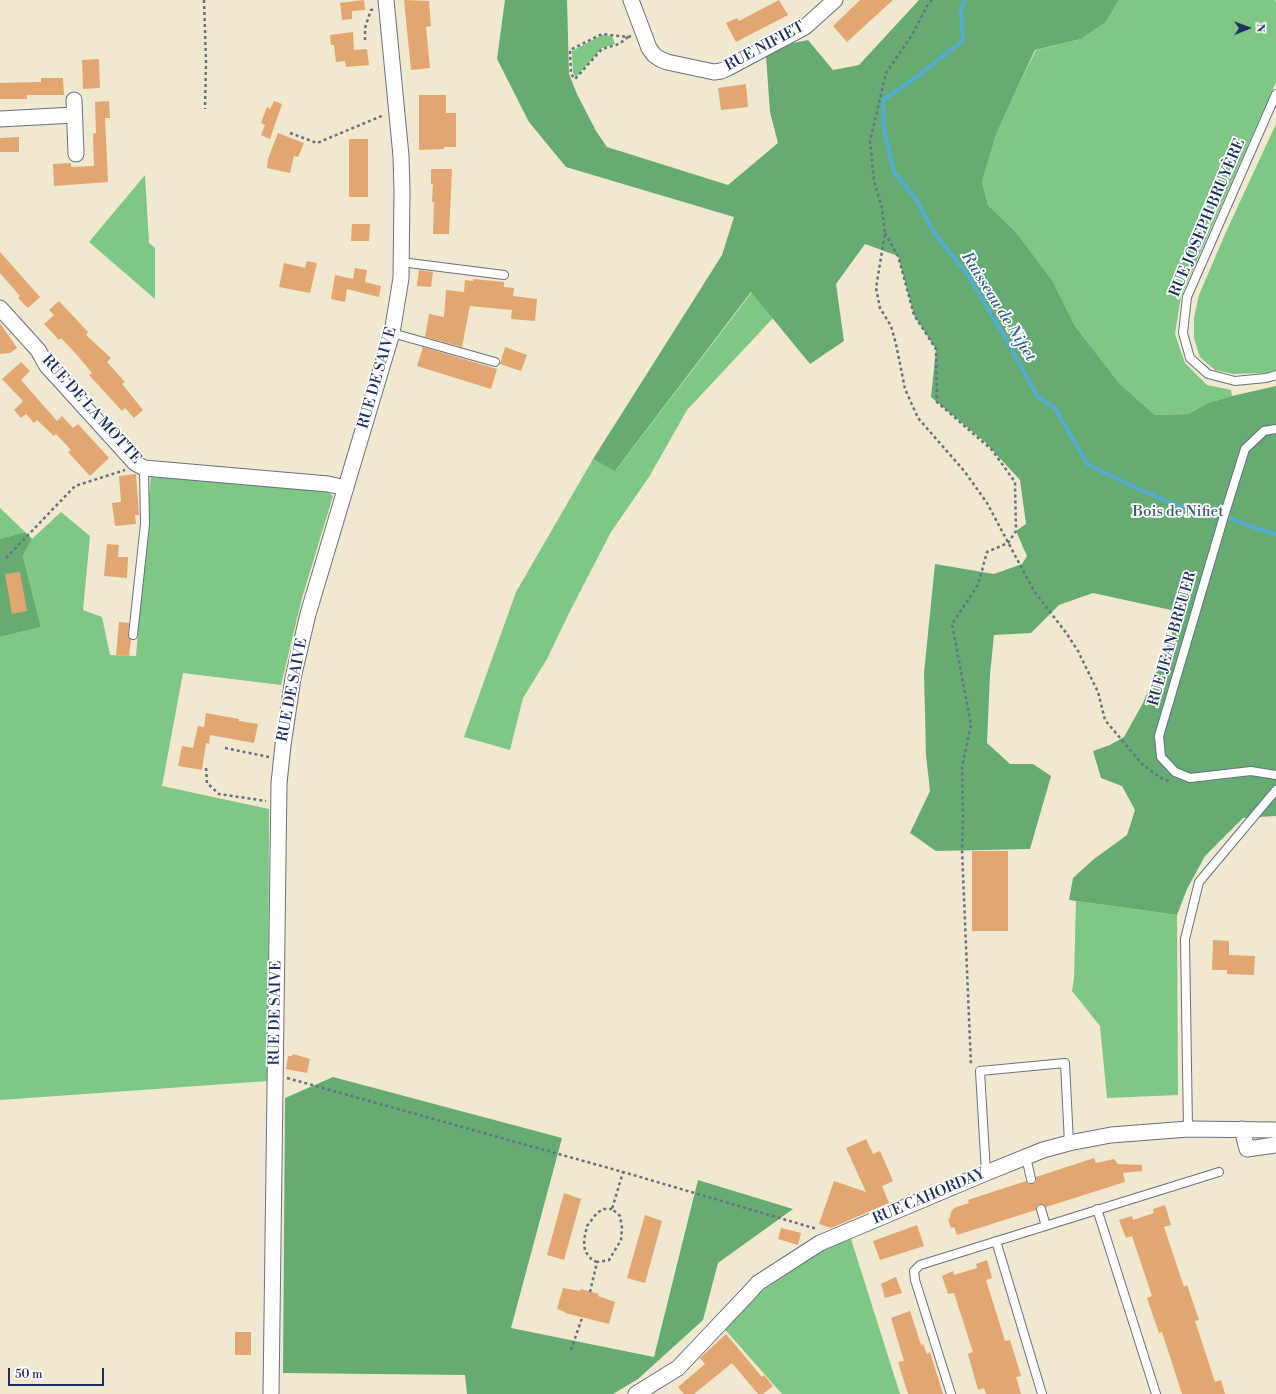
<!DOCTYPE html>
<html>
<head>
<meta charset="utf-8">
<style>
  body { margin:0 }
  #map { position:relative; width:1276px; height:1394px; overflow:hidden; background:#f0e8cf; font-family:"Libre Bodoni",serif }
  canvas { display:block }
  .north { position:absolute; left:1228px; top:8px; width:40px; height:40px; -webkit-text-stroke:3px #fff; paint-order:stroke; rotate:89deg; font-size:11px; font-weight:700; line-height:16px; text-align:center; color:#1b2f5e }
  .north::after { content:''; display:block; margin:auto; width:14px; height:18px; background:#1b2f5e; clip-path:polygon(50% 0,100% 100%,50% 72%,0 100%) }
  .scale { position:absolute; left:8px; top:1368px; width:96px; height:18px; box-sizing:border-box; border:2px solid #1b2f5e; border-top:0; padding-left:5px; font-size:12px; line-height:14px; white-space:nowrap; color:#1b2f5e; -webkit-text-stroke:3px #fff; paint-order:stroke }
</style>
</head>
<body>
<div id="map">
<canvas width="1276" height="1394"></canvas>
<div class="north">N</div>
<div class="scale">50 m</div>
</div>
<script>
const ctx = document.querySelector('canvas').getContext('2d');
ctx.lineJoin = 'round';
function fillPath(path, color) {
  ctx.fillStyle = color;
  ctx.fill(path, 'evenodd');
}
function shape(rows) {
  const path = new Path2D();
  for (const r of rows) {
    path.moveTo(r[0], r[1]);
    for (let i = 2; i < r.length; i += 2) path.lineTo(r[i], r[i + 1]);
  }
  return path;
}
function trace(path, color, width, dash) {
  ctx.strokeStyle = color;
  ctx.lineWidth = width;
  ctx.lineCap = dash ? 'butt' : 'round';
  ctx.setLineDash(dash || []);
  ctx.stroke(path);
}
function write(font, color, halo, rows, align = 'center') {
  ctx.font = font + ' "Libre Bodoni",serif';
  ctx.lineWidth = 3.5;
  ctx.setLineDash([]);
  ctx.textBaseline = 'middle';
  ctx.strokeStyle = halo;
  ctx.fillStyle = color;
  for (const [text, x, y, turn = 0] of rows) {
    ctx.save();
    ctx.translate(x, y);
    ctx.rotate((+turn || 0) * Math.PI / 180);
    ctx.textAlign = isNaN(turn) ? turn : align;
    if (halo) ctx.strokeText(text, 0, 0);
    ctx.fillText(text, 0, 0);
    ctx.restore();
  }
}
fillPath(shape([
  [1119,0,1275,0,1276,2,1276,82,1181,296,1175,334,1185,363,1207,385,1231,390,1232,396,1208,403,1188,414,1155,415,1120,384,1075,326,1052,280,1016,232,988,205,982,182,996,135,1018,86,1036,50,1081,39,1106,22],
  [602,35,612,36,615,44,602,48,576,77,573,73,572,51],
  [1276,124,1276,370,1265,373,1233,374,1215,370,1200,357,1194,338,1194,318,1199,295,1226,232],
  [145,175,149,243,155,248,155,299,89,242],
  [752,292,773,318,687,410,649,477,611,532,570,611,547,659,523,698,510,750,464,737,516,592,593,459,616,470],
  [151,475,327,491,333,496,302,598,281,685,183,673,162,786,269,809,268,1081,0,1100,0,637,41,627,23,556,32,539,61,512,90,536,83,610,102,617,110,655,136,656],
  [0,508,25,532,0,539],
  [1076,901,1177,915,1178,1095,1107,1098,1100,1026,1072,991,1074,979],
  [851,1239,900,1394,782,1394,721,1325,759,1293,825,1249]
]), '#7ec784');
fillPath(shape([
  [505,0,567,0,569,74,577,94,596,131,607,147,728,185,778,143,770,112,766,56,793,43,808,40,833,70,859,65,919,0,1119,0,1106,22,1081,39,1035,50,1018,86,996,135,982,182,988,205,1016,232,1052,280,1075,326,1120,384,1155,415,1188,414,1208,403,1232,396,1276,386,1276,816,1243,818,1205,856,1187,889,1177,915,1069,900,1073,878,1094,859,1127,835,1135,810,1122,786,1101,778,1093,751,1110,745,1124,737,1143,703,1172,635,1171,610,1093,593,1059,605,1031,633,994,635,990,674,987,743,1010,764,1033,764,1051,776,1030,849,936,851,910,833,930,791,926,755,924,673,935,564,994,574,1022,564,1027,556,1016,531,1026,524,1020,480,985,442,931,397,936,349,914,315,898,256,865,244,836,284,844,341,810,364,751,292,615,471,593,459,722,255,734,217,566,167,529,122,497,59],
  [25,532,32,539,23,556,41,627,0,637,0,539],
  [333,1077,562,1138,511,1328,654,1357,698,1180,793,1209,718,1263,703,1320,638,1379,613,1394,467,1394,465,1375,283,1373,285,1098]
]), '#66ac72');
trace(shape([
  [965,0,961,10,963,40,922,73,883,100,884,130,894,172,916,199,935,234,967,274,1010,346,1037,396,1055,408,1087,464,1138,489,1186,509,1224,516,1255,528,1276,534]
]), '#53add0', 4);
fillPath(shape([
  [364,0,365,10,352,11,352,19,342,20,340,3],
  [404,0,429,1,431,26,426,27,430,68,411,70],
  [779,0,788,15,736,42,726,23,737,18,739,21],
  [860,0,893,0,847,42,833,26],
  [353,32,354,50,367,49,369,65,346,67,345,61,336,62,334,45,331,45,330,35],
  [99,59,100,88,83,89,82,60],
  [41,78,63,78,64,95,27,95,27,99,0,99,0,83,41,82],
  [746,84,748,107,721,110,718,88],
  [419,95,446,95,446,113,456,113,456,147,444,147,444,149,419,150],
  [109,101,110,118,105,118,108,182,54,186,53,164,71,163,71,167,94,166,93,134,96,133,95,102],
  [274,101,282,104,270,139,261,135,265,125,261,123,267,107,270,109],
  [278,133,304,143,298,157,294,156,290,173,267,168,268,159],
  [19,137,19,152,0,152,0,138],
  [349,139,368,139,368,197,349,197],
  [431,169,452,169,449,234,433,234,434,202,432,202,433,184,431,184],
  [352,224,370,224,369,241,351,241],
  [0,252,40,297,28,308,18,298,20,296,0,273],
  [307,261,317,263,310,293,279,287,284,263,305,268],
  [355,268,367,270,365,282,381,286,379,297,347,289,345,302,331,299,335,275,353,279],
  [419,270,433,272,431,287,417,286],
  [473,279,504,282,504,287,514,288,513,296,537,299,535,321,511,319,512,310,470,306,462,347,425,337,429,314,444,317,446,290,464,292,465,280,473,281],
  [59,301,88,332,86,335,111,358,107,362,125,382,122,384,143,410,134,418,125,408,122,411,89,375,92,373,77,355,61,338,59,340,44,324,54,315,49,310],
  [0,323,17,348,10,353,0,354],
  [423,347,497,369,491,389,417,366],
  [505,347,527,355,521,371,500,364],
  [21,362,30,371,21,380,57,421,62,416,73,428,78,424,109,458,90,476,68,452,71,450,56,434,54,436,37,420,34,423,26,414,21,418,14,410,23,401,2,379],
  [136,474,139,515,135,515,136,524,115,526,112,503,121,502,119,476],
  [107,544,119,545,118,557,128,557,127,578,104,576],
  [20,572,27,611,12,614,5,574],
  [119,622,129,623,128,635,131,640,129,656,116,655],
  [206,713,239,719,239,721,258,724,254,743,210,735,209,744,206,743,202,770,178,766,182,746,193,748,198,726,204,727],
  [972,851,1008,851,1008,931,972,931],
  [1213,940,1229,941,1229,955,1255,956,1254,975,1227,974,1227,970,1212,970],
  [293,1054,310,1059,307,1073,286,1069,288,1056,292,1056],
  [866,1139,873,1154,880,1151,893,1181,882,1186,889,1203,831,1228,819,1224,834,1181,866,1192,846,1148],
  [1094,1158,1096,1163,1114,1159,1118,1164,1142,1165,1142,1171,1123,1173,1125,1182,1046,1207,1043,1204,1039,1204,1037,1206,1036,1210,957,1235,954,1227,951,1228,948,1219,950,1218,951,1212,954,1208,969,1203,968,1200,1026,1181,1029,1184,1033,1184,1036,1181,1036,1177],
  [564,1193,581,1199,564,1260,547,1255],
  [1165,1205,1171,1225,1164,1227,1184,1287,1187,1285,1199,1320,1195,1321,1215,1382,1221,1380,1225,1394,1182,1394,1162,1332,1159,1333,1147,1298,1152,1296,1132,1236,1126,1238,1119,1220,1132,1216,1133,1220,1154,1213,1153,1209],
  [645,1215,662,1221,645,1283,627,1278],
  [917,1225,924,1246,880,1260,873,1241],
  [781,1228,801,1233,798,1245,778,1239],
  [987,1260,992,1278,986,1280,1005,1341,1010,1340,1021,1376,1016,1377,1021,1394,986,1394,984,1388,978,1390,968,1354,973,1352,954,1293,948,1294,942,1276,953,1271,954,1275,977,1268,976,1264],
  [896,1277,902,1293,885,1298,881,1284],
  [563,1288,580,1291,581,1289,599,1294,598,1296,615,1302,609,1324,565,1313,565,1312,557,1309],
  [910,1311,921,1345,923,1344,927,1354,930,1352,943,1394,908,1394,898,1362,904,1361,891,1318],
  [235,1332,251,1332,251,1355,235,1355],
  [726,1334,762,1377,764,1375,773,1386,763,1394,758,1394,732,1363,694,1394,684,1394,678,1387,705,1364,700,1358]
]), '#e2a670');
const service = shape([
  [1276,94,1187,297,1183,333,1190,358,1208,374,1235,381,1266,378,1276,375],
  [401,262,504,275],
  [392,333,495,362],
  [1276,429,1264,431,1245,449,1224,516,1159,736,1161,757,1175,772,1190,778,1251,771,1276,775],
  [133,635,145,524,144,468],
  [1188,1129,1185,939,1199,882,1276,790],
  [1026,1157,1031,1179],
  [986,1173,980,1071,1065,1063,1069,1143],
  [1041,1209,1046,1226],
  [1097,1209,1156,1394],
  [996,1241,1042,1394],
  [951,1394,915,1280,914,1271,920,1265,1219,1172]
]);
const minor = shape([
  [631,0,649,48,654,55,660,59,667,62,714,72,721,71,728,68,805,27,835,0],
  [74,100,76,154],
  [0,119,74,115],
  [0,308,38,350,47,366,135,463,144,468,328,484,346,488],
  [1242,1129,1247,1149,1276,1145],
  [271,1394,279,783,283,745,293,678,308,614,392,333,401,278,402,191,401,156,386,0],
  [636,1394,678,1368,748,1294,758,1283,820,1243,986,1173,1043,1150,1069,1143,1111,1135,1188,1129,1276,1130]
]);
trace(service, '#667086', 10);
trace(minor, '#667086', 17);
trace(shape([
  [204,0,206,62,205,109],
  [932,0,927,6,912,35,886,73,870,141,874,181,882,208,885,233,876,288,880,308,891,326,896,344,905,389,918,418,965,472,987,503,1034,591,1067,634,1078,651,1098,692,1105,720,1142,764,1161,778,1169,781],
  [628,37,619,44,602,49,575,79,571,74,570,50,602,34,628,37,631,36],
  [365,40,365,28,371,10,374,9],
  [290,133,317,143,384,115],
  [885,233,898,256,914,315,936,349,937,402,992,450,1015,482,1016,531,1008,543,987,552,978,585,952,624,971,725,962,767,963,816,962,850,971,1066],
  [6,558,75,486,125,470],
  [225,748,269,757],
  [206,768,207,783,219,794,266,801],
  [287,1078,623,1172,817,1229],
  [597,1262,592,1260,585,1251,584,1240,587,1226,597,1213,603,1209,612,1209],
  [590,1292,597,1262,609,1260,621,1240,622,1228,620,1216,612,1209,623,1172],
  [571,1350,582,1318]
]), '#667086', 2.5, [3, 3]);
trace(service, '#fff', 8);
trace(minor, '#fff', 15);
write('15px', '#1b2f5e', '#fff', [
  ["RUE NIFIET",765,47,-28],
  ["RUE JOSEPH BRUYÈRE",1208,218,-67],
  ["RUE DE SAIVE",378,378,-74],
  ["RUE DE LA MOTTE",91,410,48],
  ["RUE JEAN BREUER",1173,639,-74],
  ["RUE DE SAIVE",293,690,-79],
  ["RUE DE SAIVE",276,1013,-89],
  ["RUE CAHORDAY",929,1197,-23]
]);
write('15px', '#395d69', '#fff', [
  ["Bois de Nifiet",1178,512]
]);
write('italic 16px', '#31618c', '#fff', [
  ["Ruisseau de Nifiet",998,307,58]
]);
</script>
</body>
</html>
